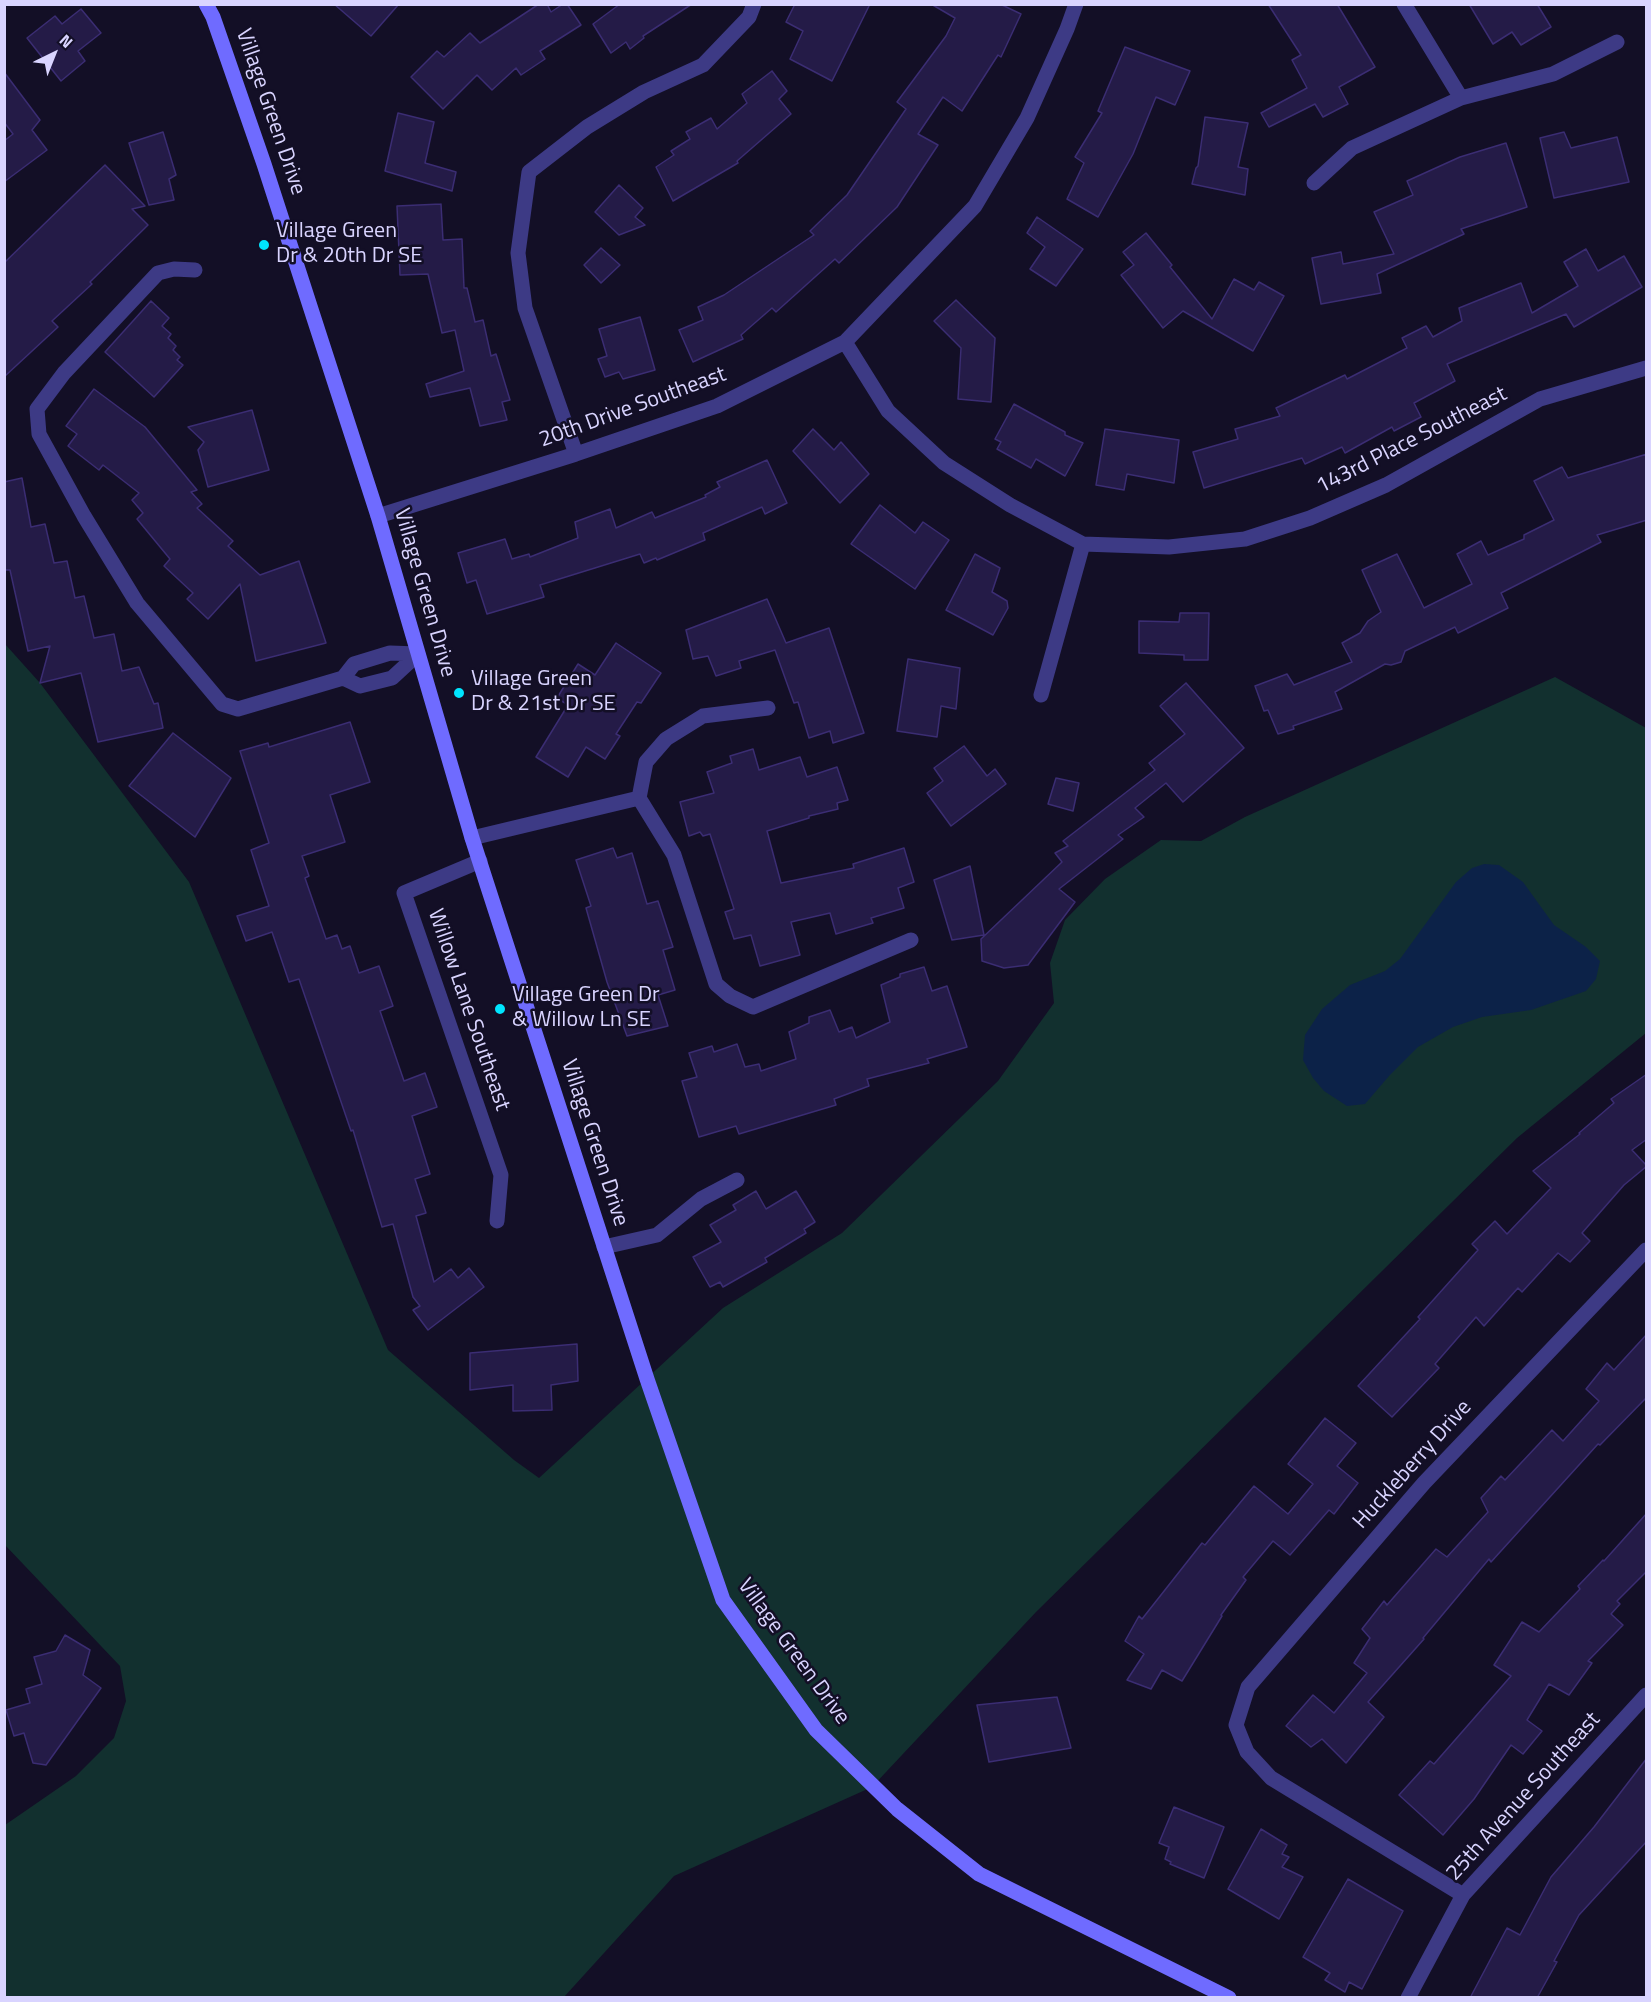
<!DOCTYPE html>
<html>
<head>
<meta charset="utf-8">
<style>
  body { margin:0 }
  #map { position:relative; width:1651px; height:2002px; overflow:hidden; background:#130f26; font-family:"Titillium Web",sans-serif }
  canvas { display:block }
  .frame { position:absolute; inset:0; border:6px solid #d9d4ff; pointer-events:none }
  .north { position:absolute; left:24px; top:24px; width:60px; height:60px; -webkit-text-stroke:4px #130f26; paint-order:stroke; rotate:43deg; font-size:16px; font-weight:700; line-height:24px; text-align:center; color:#d9d4ff }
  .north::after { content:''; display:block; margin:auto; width:21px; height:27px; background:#d9d4ff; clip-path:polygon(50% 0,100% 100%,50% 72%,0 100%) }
</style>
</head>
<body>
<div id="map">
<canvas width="1651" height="2002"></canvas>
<div class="frame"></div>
<div class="north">N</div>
</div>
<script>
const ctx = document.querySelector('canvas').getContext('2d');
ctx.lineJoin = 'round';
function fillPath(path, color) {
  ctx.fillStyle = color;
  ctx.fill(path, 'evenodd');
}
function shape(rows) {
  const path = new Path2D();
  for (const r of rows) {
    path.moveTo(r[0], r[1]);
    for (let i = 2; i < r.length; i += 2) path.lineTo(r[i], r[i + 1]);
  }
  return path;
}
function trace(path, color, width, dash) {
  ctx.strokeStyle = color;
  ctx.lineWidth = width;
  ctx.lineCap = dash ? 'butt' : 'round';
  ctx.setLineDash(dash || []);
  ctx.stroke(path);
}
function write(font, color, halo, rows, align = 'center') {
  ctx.font = font + ' "Titillium Web",sans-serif';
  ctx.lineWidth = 5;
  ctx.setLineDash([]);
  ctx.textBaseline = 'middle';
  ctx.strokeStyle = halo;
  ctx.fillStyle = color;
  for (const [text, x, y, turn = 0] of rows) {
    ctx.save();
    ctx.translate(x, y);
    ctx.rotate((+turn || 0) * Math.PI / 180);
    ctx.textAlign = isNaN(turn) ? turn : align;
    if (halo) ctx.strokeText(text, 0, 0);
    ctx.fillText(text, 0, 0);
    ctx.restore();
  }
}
fillPath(shape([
  [5,644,40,683,189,882,388,1350,514,1460,539,1478,723,1308,842,1233,998,1081,1054,1003,1050,963,1065,920,1105,879,1161,840,1201,841,1245,817,1555,677,1646,728,1646,1033,1517,1138,1036,1612,872,1787,674,1876,564,1997,5,1997,5,1825,76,1776,114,1738,126,1701,120,1666,5,1545]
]), '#12302f');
fillPath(shape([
  [1484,864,1499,865,1523,882,1554,925,1586,947,1600,961,1596,979,1586,991,1531,1010,1482,1017,1453,1027,1418,1047,1389,1076,1365,1104,1347,1106,1324,1091,1313,1078,1303,1060,1305,1035,1322,1009,1350,985,1385,971,1400,959,1456,882,1472,868]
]), '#0c2248');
const building = shape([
  [334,4,399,4,371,36,334,4],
  [539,4,547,4,551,12,563,4,567,4,581,25,540,51,545,59,521,75,516,68,492,90,477,75,443,109,411,77,437,51,444,57,470,33,480,43,539,4],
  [620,4,692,4,643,36,644,38,630,49,626,42,611,53,593,24,620,4],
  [795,4,870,4,832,81,790,59,803,31,786,22,795,4],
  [931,4,1000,4,1021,14,1001,57,998,55,962,111,943,97,918,134,938,145,897,207,839,263,835,259,776,312,772,308,741,335,743,339,693,362,679,330,703,320,698,307,724,295,814,235,810,231,847,195,906,109,897,102,946,36,955,18,931,4],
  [1268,4,1337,4,1375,67,1339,87,1348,104,1323,117,1315,104,1269,127,1261,113,1307,88,1292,60,1301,55,1268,4],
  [1469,4,1537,4,1551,27,1521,45,1512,32,1493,44,1469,4],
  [81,9,101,33,78,51,85,61,61,81,27,38,55,16,62,24,81,9],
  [1125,47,1190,71,1175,105,1156,97,1133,154,1098,217,1067,199,1084,163,1075,157,1102,113,1098,111,1125,47],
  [772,71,787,91,779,99,791,114,737,161,738,163,673,201,656,167,674,155,671,151,690,139,686,132,711,118,717,129,747,103,742,94,772,71],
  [4,72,40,120,32,130,47,150,4,182,4,141,13,134,4,122,4,72],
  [398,113,434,122,425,163,456,172,452,191,385,171,398,113],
  [1205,117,1248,123,1238,167,1248,169,1245,195,1192,184,1196,168,1198,166,1205,117],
  [163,132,176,175,169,179,174,200,149,205,129,143,163,132],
  [1564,132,1571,148,1617,137,1629,182,1554,198,1540,138,1564,132],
  [1506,143,1527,207,1461,229,1464,234,1377,274,1381,293,1321,304,1312,258,1341,252,1343,264,1394,254,1374,212,1413,195,1407,181,1460,157,1506,143],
  [105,165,145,206,132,209,148,225,90,282,92,284,52,321,58,327,4,377,4,263,105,165],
  [619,185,643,208,635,217,645,225,619,235,595,212,619,185],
  [441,204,443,240,462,239,464,288,467,288,475,322,483,320,491,356,496,354,510,400,502,402,507,420,480,426,470,388,430,397,426,384,464,371,455,330,442,333,428,274,400,275,397,206,441,204],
  [1037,217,1083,249,1056,286,1030,269,1045,247,1027,233,1037,217],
  [1146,233,1172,265,1170,267,1212,319,1234,279,1254,290,1259,282,1284,296,1253,351,1183,311,1163,328,1121,275,1134,265,1123,252,1146,233],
  [601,248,620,265,601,283,584,265,601,248],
  [1586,249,1598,271,1624,256,1642,287,1574,327,1566,314,1447,364,1455,381,1414,403,1421,417,1394,431,1392,427,1345,453,1342,447,1305,464,1302,458,1204,488,1193,452,1238,439,1235,429,1280,416,1276,408,1345,375,1347,379,1407,348,1402,338,1426,326,1433,337,1462,321,1459,308,1521,283,1532,313,1578,286,1564,262,1586,249],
  [956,300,995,338,991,402,958,399,961,348,934,321,956,300],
  [151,301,169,318,162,326,171,334,168,338,176,346,173,350,180,357,177,360,183,365,154,397,105,352,151,301],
  [640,317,655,370,623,379,619,372,605,377,598,359,607,356,599,329,640,317],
  [94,389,145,427,197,490,191,492,202,504,197,508,233,541,228,546,260,575,299,561,326,643,256,661,240,584,208,619,187,599,193,593,164,566,170,559,137,519,143,513,132,500,139,493,103,465,99,470,68,446,77,434,66,426,94,389],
  [1014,404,1065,432,1065,435,1083,443,1065,476,1036,459,1031,468,997,449,1001,442,995,439,1014,404],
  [252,410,269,470,208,487,198,450,204,442,188,427,252,410],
  [813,429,834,450,841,442,869,474,840,503,793,451,813,429],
  [1105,429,1179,440,1174,483,1127,474,1124,490,1096,485,1105,429],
  [1647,454,1647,520,1597,535,1601,542,1501,593,1508,608,1458,633,1455,627,1405,651,1401,662,1391,665,1385,664,1335,692,1342,709,1293,726,1294,729,1278,734,1268,710,1264,711,1255,686,1287,674,1294,685,1352,662,1342,643,1360,633,1368,621,1381,612,1362,570,1397,554,1424,608,1472,584,1457,554,1481,541,1488,555,1524,539,1524,535,1554,520,1534,481,1562,467,1568,478,1647,454],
  [767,460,787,503,765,514,762,507,703,533,705,540,657,560,656,558,644,563,640,554,540,585,544,597,487,614,476,580,467,583,458,553,505,539,512,559,529,554,530,557,578,538,575,522,610,509,616,528,652,512,655,518,706,497,705,495,720,487,717,482,767,460],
  [22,478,31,527,45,524,54,563,67,561,75,598,84,596,94,638,114,634,122,671,139,667,154,704,158,703,163,728,98,742,81,673,40,683,50,646,28,651,10,570,4,570,4,482,22,478],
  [880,505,915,533,923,522,949,540,915,589,851,544,880,505],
  [975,554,1000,568,992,592,1007,601,1008,608,993,635,946,610,975,554],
  [767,599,786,643,829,628,864,733,833,743,830,731,809,738,798,702,794,703,775,650,739,661,741,668,716,676,708,656,693,659,686,630,767,599],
  [1180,613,1209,613,1208,660,1184,660,1184,655,1139,653,1139,621,1179,622,1180,613],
  [616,643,661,673,641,703,637,702,616,734,620,736,605,759,586,747,568,777,536,757,568,705,557,698,578,664,595,675,616,643],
  [908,659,960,668,956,709,941,706,937,737,897,731,908,659],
  [1186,683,1244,748,1183,802,1166,783,1135,808,1144,817,1118,835,1123,839,1059,889,1075,902,1028,965,1004,968,982,961,981,939,1062,862,1055,853,1068,846,1063,841,1155,770,1149,763,1185,734,1160,706,1186,683],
  [350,722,370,782,330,795,345,842,302,856,309,876,305,878,326,939,337,935,342,949,350,946,359,973,379,966,393,1006,380,1011,404,1081,425,1073,437,1107,412,1116,430,1174,415,1179,426,1213,416,1216,434,1282,451,1269,458,1278,469,1268,484,1287,428,1330,413,1310,420,1306,413,1297,393,1224,382,1227,353,1130,351,1131,299,979,289,982,272,932,246,941,237,916,269,906,251,850,269,843,240,751,268,743,269,747,350,722],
  [173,733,231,778,195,837,129,786,173,733],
  [964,746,987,776,995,769,1006,784,951,826,927,793,943,781,934,768,964,746],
  [753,749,759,770,800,757,807,777,837,767,848,800,837,803,838,809,809,816,809,818,767,831,781,883,854,868,853,864,904,848,914,882,898,888,904,908,871,918,873,923,836,934,830,913,791,922,800,955,760,966,751,935,734,939,725,912,734,909,710,834,703,836,700,832,689,836,680,802,714,793,707,772,732,763,730,756,753,749],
  [1056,778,1079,783,1073,811,1048,804,1056,778],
  [613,848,617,858,632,853,647,904,658,901,673,947,663,950,675,990,658,995,668,1026,627,1036,607,982,586,908,591,906,576,860,613,848],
  [970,866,984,935,952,940,934,880,970,866],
  [924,967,932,991,947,986,967,1047,927,1059,929,1063,867,1079,869,1086,834,1099,836,1105,739,1134,736,1126,699,1137,682,1081,697,1077,689,1053,712,1046,714,1052,737,1044,745,1067,759,1064,761,1071,796,1059,789,1032,809,1023,809,1017,830,1010,839,1032,852,1027,856,1038,890,1022,881,985,900,977,900,974,924,967],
  [1647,1074,1647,1139,1632,1150,1647,1166,1624,1185,1582,1233,1590,1241,1570,1262,1558,1253,1522,1292,1518,1288,1484,1326,1476,1317,1435,1364,1439,1368,1392,1417,1358,1386,1420,1319,1418,1317,1478,1250,1472,1244,1495,1221,1507,1234,1551,1188,1533,1171,1580,1134,1579,1133,1614,1103,1611,1099,1647,1074],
  [756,1191,766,1209,796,1191,815,1222,804,1229,806,1233,765,1258,767,1262,723,1287,720,1282,710,1287,693,1257,721,1242,710,1225,736,1210,733,1205,756,1191],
  [1647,1334,1647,1397,1600,1445,1598,1444,1491,1562,1489,1559,1423,1638,1424,1639,1368,1702,1384,1717,1346,1763,1322,1739,1311,1747,1286,1726,1313,1695,1334,1713,1367,1673,1354,1663,1370,1638,1362,1629,1384,1601,1387,1605,1436,1549,1447,1557,1488,1512,1481,1498,1501,1476,1505,1480,1552,1430,1563,1441,1599,1401,1586,1389,1607,1363,1614,1370,1647,1334],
  [577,1344,578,1381,551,1385,552,1410,513,1411,513,1385,470,1390,470,1353,577,1344],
  [1325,1418,1356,1443,1337,1466,1358,1483,1334,1514,1329,1510,1290,1555,1273,1541,1243,1577,1246,1580,1221,1615,1222,1616,1182,1681,1162,1670,1151,1689,1127,1680,1144,1654,1125,1641,1139,1616,1142,1619,1202,1543,1205,1545,1254,1486,1288,1514,1313,1484,1288,1464,1325,1418],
  [1647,1513,1647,1571,1617,1601,1620,1604,1611,1614,1623,1625,1588,1661,1592,1663,1569,1695,1549,1684,1527,1720,1542,1731,1523,1754,1511,1745,1474,1799,1443,1835,1399,1795,1430,1761,1434,1764,1511,1676,1494,1665,1522,1622,1539,1632,1580,1589,1578,1586,1603,1560,1604,1561,1647,1513],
  [65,1635,90,1650,83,1675,101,1688,46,1765,33,1763,24,1733,14,1736,6,1710,30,1703,26,1689,42,1684,34,1657,56,1651,65,1635],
  [1057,1697,1071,1748,989,1762,977,1705,1057,1697],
  [1647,1758,1647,1841,1579,1915,1554,1961,1557,1962,1537,1998,1470,1998,1507,1928,1520,1935,1551,1877,1594,1827,1647,1758],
  [1174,1807,1224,1827,1204,1878,1170,1864,1171,1862,1165,1859,1169,1847,1159,1843,1174,1807],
  [1261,1829,1287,1845,1282,1854,1289,1857,1282,1867,1303,1877,1279,1919,1228,1889,1261,1829],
  [1348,1879,1403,1911,1362,1989,1349,1982,1345,1992,1325,1980,1330,1973,1303,1957,1348,1879]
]);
fillPath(building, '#241b47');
trace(building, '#3b2d73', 1.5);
trace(shape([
  [1404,4,1461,98],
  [1314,183,1352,148,1461,98,1553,74,1617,42],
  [195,270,174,269,158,273,64,373,37,409,39,434,84,516,137,603,222,704,238,709,343,678,354,664,390,653,418,654],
  [845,342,888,411,944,463,1010,505,1083,544,1169,547,1245,539,1310,518,1386,485,1540,399,1646,368],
  [576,454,525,308,518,253,529,172,587,127,644,92,703,65,749,17,754,4],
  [378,516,576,454,717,406,845,342,975,206,1027,118,1067,29,1076,4],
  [343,678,360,686,392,678,418,654],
  [1041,695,1083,544],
  [639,798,646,762,666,739,703,716,768,708],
  [472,838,639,798,674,855,716,984,730,996,753,1007,911,940],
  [480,861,404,893,501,1175,497,1221],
  [604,1247,657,1235,701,1199,737,1180],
  [1463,1895,1271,1778,1247,1752,1236,1725,1248,1687,1424,1483,1646,1250],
  [1408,1998,1463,1895,1646,1695]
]), '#3d3a85', 15);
trace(shape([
  [206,4,213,17,264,164,378,516,472,838,647,1379,723,1600,816,1730,897,1809,979,1874,1229,1998]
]), '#6f6bff', 15);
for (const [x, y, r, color] of [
  [264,245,6,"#00e5ff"],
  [459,693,6,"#00e5ff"],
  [500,1009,6,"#00e5ff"]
]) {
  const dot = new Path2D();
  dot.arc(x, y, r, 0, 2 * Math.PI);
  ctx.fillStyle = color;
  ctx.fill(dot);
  trace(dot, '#130f26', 2);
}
write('22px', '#d9d4ff', '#130f26', [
  ["Village Green Drive",270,112,71],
  ["20th Drive Southeast",633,408,-20],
  ["143rd Place Southeast",1412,441,-27],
  ["Village Green Drive",424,593,74],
  ["Willow Lane Southeast",468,1010,71],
  ["Village Green Drive",594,1143,72],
  ["Huckleberry Drive",1413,1465,-48],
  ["Village Green Drive",793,1652,54],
  ["25th Avenue Southeast",1524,1797,-48]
]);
write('22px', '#d9d4ff', '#130f26', [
  ["Village Green",276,232],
  ["Dr & 20th Dr SE",276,257],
  ["Village Green",471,680],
  ["Dr & 21st Dr SE",471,705],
  ["Village Green Dr",512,996],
  ["& Willow Ln SE",512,1021]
], 'left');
</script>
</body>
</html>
